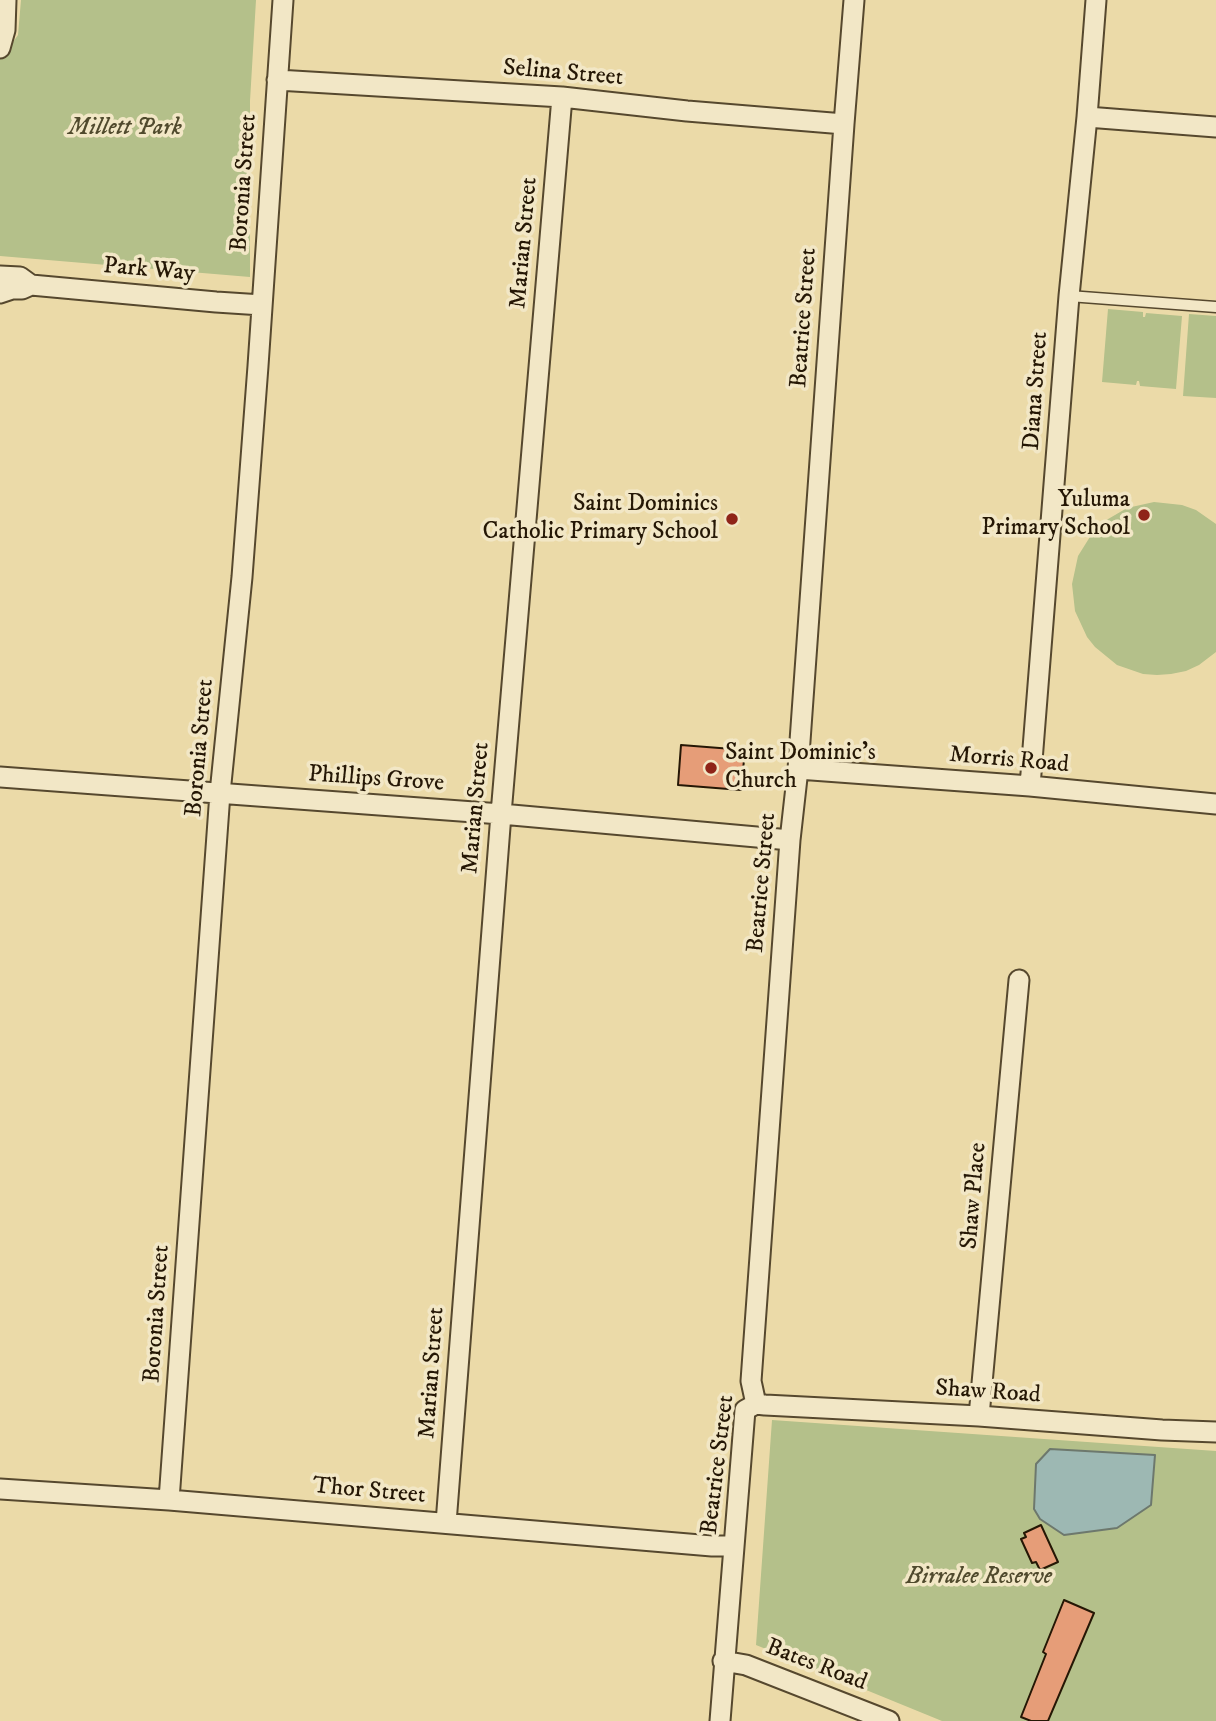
<!DOCTYPE html>
<html>
<head>
<meta charset="utf-8">
<style>
  body { margin:0 }
  canvas { display:block; background:#ebdaa8 }
</style>
</head>
<body>
<canvas width="1216" height="1721"></canvas>
<script>
const ctx = document.querySelector('canvas').getContext('2d');
ctx.lineJoin = 'round';
function fillPath(path, color) {
  ctx.fillStyle = color;
  ctx.fill(path, 'evenodd');
}
function shape(rows) {
  const path = new Path2D();
  for (const r of rows) {
    path.moveTo(r[0], r[1]);
    for (let i = 2; i < r.length; i += 2) path.lineTo(r[i], r[i + 1]);
  }
  return path;
}
function trace(path, color, width, dash) {
  ctx.strokeStyle = color;
  ctx.lineWidth = width;
  ctx.lineCap = dash ? 'butt' : 'round';
  ctx.setLineDash(dash || []);
  ctx.stroke(path);
}
function write(font, color, halo, rows, align = 'center') {
  ctx.font = font + ' "IM FELL DW Pica",serif';
  ctx.lineWidth = 7;
  ctx.setLineDash([]);
  ctx.textBaseline = 'middle';
  ctx.strokeStyle = halo;
  ctx.fillStyle = color;
  for (const [text, x, y, turn = 0] of rows) {
    ctx.save();
    ctx.translate(x, y);
    ctx.rotate((+turn || 0) * Math.PI / 180);
    ctx.textAlign = isNaN(turn) ? turn : align;
    if (halo) ctx.strokeText(text, 0, 0);
    ctx.fillText(text, 0, 0);
    ctx.restore();
  }
}
fillPath(shape([
  [21,0,256,0,250,101,250,277,0,256,0,56,3,56,18,35],
  [1108,309,1143,312,1143,317,1145,317,1146,313,1182,316,1176,389,1140,386,1139,381,1137,381,1136,385,1102,382],
  [1189,314,1216,316,1216,398,1183,396],
  [1154,502,1182,505,1196,510,1216,524,1216,652,1199,665,1186,671,1171,674,1157,675,1143,674,1117,665,1095,647,1087,637,1075,611,1072,584,1078,556,1093,532,1103,522,1127,508],
  [772,1420,1216,1451,1216,1721,942,1721,756,1645]
]), '#b4c08a');
const water = shape([
  [1050,1449,1155,1455,1151,1505,1117,1528,1064,1535,1040,1519,1034,1509,1036,1464,1050,1449]
]);
fillPath(water, '#9db8b3');
trace(water, '#6d786d', 2);
const building = shape([
  [681,745,745,750,741,790,678,785,681,745],
  [1041,1525,1058,1562,1040,1570,1036,1562,1032,1563,1021,1539,1026,1537,1024,1533,1041,1525],
  [1064,1600,1094,1613,1048,1721,1031,1721,1021,1717,1046,1654,1043,1652,1064,1600]
]);
fillPath(building, '#e69d78');
trace(building, '#251705', 2);
const service = shape([
  [1069,296,1216,307]
]);
const minor = shape([
  [0,48,5,30,6,0],
  [277,80,562,97,687,111,844,124],
  [1087,117,1216,127],
  [0,276,20,277,31,285],
  [0,293,12,289,22,289,31,285,216,302,262,305],
  [798,769,1030,786,1216,804],
  [0,777,501,814,790,840],
  [1030,786,1069,296,1087,117,1096,0],
  [756,1404,751,1381,790,840,798,769,844,124,854,0],
  [756,1404,765,1405,979,1416,1162,1430,1216,1432],
  [979,1416,1019,980],
  [0,1489,169,1500,712,1546,733,1546],
  [169,1500,220,793,242,577,258,366,283,0],
  [446,1523,501,814,562,97],
  [723,1661,746,1665,889,1721],
  [720,1721,745,1410,756,1404]
]);
trace(service, '#56482e', 13);
trace(minor, '#56482e', 23);
trace(service, '#f2e7c6', 10);
trace(minor, '#f2e7c6', 19);
for (const [x, y, r, color] of [
  [1144,515,7,"#8f2418"],
  [732,519,7,"#8f2418"],
  [711,768,7,"#8f2418"]
]) {
  const dot = new Path2D();
  dot.arc(x, y, r, 0, 2 * Math.PI);
  ctx.fillStyle = color;
  ctx.fill(dot);
  trace(dot, '#f2e7c6', 2.5);
}
write('24px', '#251705', '#f2e7c6', [
  ["Selina Street",563,74,5],
  ["Boronia Street",245,183,-86],
  ["Marian Street",525,243,-85],
  ["Park Way",149,271,5],
  ["Beatrice Street",805,318,-86],
  ["Diana Street",1037,391,-86],
  ["Boronia Street",201,748,-85],
  ["Morris Road",1009,761,5],
  ["Phillips Grove",376,780,4],
  ["Marian Street",477,808,-85],
  ["Beatrice Street",763,883,-85],
  ["Shaw Place",975,1196,-85],
  ["Boronia Street",158,1314,-86],
  ["Marian Street",433,1373,-86],
  ["Shaw Road",988,1393,4],
  ["Beatrice Street",719,1465,-83],
  ["Thor Street",369,1492,5],
  ["Bates Road",816,1666,21]
]);
write('italic 24px', '#504a2d', '#f2e7c6', [
  ["Millett Park",125,129],
  ["Birralee Reserve",979,1578]
]);
write('24px', '#251705', '#f2e7c6', [
  ["Yuluma",1130,501],
  ["Primary School",1130,529],
  ["Saint Dominics",718,505],
  ["Catholic Primary School",718,533],
  ["Saint Dominic's",725,754,"left"],
  ["Church",725,782,"left"]
], 'right');
</script>
</body>
</html>
